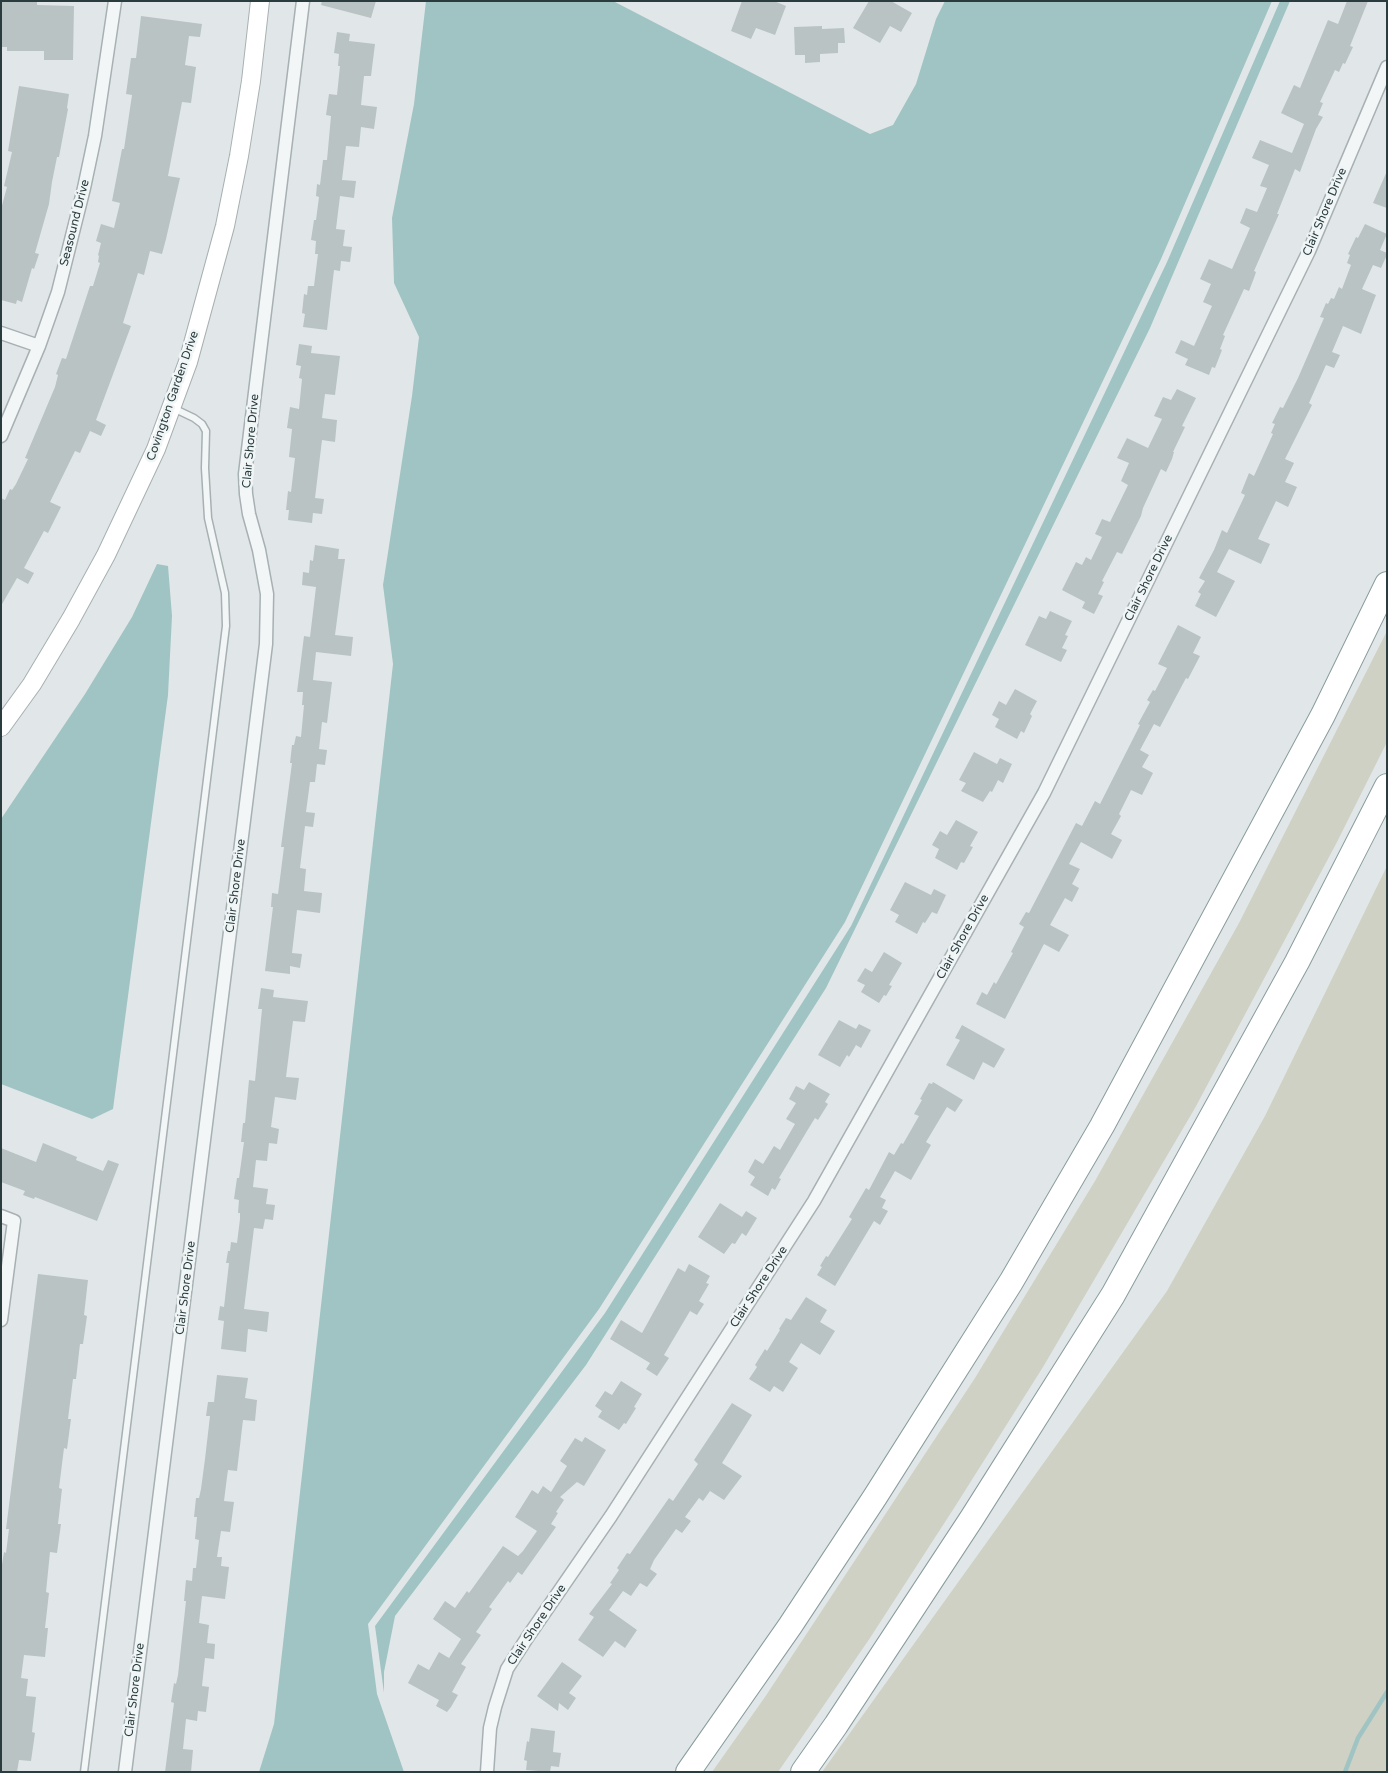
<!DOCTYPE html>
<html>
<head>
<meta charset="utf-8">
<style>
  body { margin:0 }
  #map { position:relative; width:1388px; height:1773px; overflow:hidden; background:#e1e7e8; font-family:"Varela Round",sans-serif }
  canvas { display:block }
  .frame { position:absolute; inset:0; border:2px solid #2b3c3e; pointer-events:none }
</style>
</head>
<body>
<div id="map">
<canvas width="1388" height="1773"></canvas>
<div class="frame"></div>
</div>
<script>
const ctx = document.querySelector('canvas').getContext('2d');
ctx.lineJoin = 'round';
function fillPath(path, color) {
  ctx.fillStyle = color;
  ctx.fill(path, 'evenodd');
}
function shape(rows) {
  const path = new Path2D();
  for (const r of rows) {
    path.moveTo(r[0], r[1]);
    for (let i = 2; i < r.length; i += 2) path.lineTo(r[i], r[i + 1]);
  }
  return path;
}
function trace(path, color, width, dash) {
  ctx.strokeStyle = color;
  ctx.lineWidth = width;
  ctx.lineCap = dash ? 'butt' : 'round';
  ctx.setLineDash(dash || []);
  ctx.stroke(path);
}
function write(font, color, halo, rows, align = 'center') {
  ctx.font = font + ' "Varela Round",sans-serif';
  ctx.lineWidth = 5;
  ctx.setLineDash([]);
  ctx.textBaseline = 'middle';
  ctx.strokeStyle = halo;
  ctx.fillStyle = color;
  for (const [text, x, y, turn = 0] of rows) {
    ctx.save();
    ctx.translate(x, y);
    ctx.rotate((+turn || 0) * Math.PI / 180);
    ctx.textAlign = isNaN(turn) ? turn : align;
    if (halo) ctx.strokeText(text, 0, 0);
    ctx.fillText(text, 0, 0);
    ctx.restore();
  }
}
fillPath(shape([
  [1387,631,1387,742,1336,844,1195,1108,1043,1367,956,1505,870,1638,778,1772,712,1772,765,1697,975,1378,1095,1181,1239,923],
  [1387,866,1387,1772,822,1772,1167,1291,1265,1116]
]), '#ced1c3');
fillPath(shape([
  [426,1,613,1,870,134,893,125,916,84,936,19,945,1,1272,1,1161,259,845,922,599,1309,368,1624,377,1694,404,1772,259,1772,274,1724,393,664,383,585,412,396,419,337,394,283,392,218,414,104],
  [1280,1,1290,1,1150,328,826,988,586,1365,395,1616,384,1672,384,1693,375,1626,605,1313,851,926,1167,262],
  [157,564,168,566,172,616,168,695,113,1109,92,1119,1,1084,1,819,85,694,132,617]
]), '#a0c4c3');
trace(shape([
  [1345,1772,1358,1738,1387,1692]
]), '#a0c4c3', 4.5);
fillPath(shape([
  [37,1,37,5,74,6,73,60,44,60,44,51,7,51,7,47,1,47,1,2],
  [322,1,376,1,371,18,321,5],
  [742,1,774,1,786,6,775,35,756,28,751,39,731,31],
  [869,1,891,1,912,13,901,32,890,26,880,43,853,28],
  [1347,1,1368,1,1350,46,1353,47,1345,64,1343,63,1339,72,1335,70,1320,102,1323,103,1318,115,1323,117,1316,129,1300,172,1295,169,1277,214,1279,214,1254,271,1256,272,1254,278,1249,291,1244,289,1223,335,1225,336,1220,349,1222,350,1215,368,1212,367,1209,375,1185,365,1188,359,1175,353,1181,340,1194,346,1212,306,1203,302,1211,284,1200,279,1209,259,1232,269,1250,228,1240,223,1246,208,1257,212,1267,188,1260,186,1269,165,1252,158,1260,140,1292,153,1304,124,1281,113,1294,85,1300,88,1328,20,1338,24],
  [141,16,202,24,200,37,189,36,185,65,196,67,191,103,182,102,168,176,180,178,166,239,162,254,150,251,144,275,138,273,123,323,131,326,96,420,106,425,101,436,90,431,80,453,75,451,50,502,61,507,48,533,44,531,24,568,34,573,28,584,17,578,1,606,1,498,5,500,10,489,12,490,16,484,28,459,25,458,55,387,58,375,56,374,62,358,66,359,90,286,93,286,100,263,98,262,99,256,98,255,101,243,96,241,101,224,114,228,120,203,112,201,122,149,124,149,132,95,126,94,131,58,136,58],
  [822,26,822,29,844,28,845,43,838,43,838,53,820,54,820,62,805,63,805,55,795,55,794,27],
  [337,32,350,34,349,41,375,44,371,76,364,76,361,105,377,107,374,129,361,127,359,147,346,146,342,180,356,181,354,198,340,196,336,229,345,230,343,246,352,247,350,262,341,261,340,271,334,270,327,330,303,327,305,314,302,313,304,294,307,295,308,286,314,286,318,254,315,254,316,241,311,240,314,220,316,220,319,197,316,196,317,184,320,185,323,160,327,160,331,116,326,115,329,94,337,95,340,66,338,66,339,54,334,53],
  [19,86,69,94,67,108,68,109,59,157,57,157,52,182,49,204,35,253,39,254,34,269,32,268,22,302,17,300,16,304,1,300,1,209,7,187,4,186,12,152,8,151],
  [1387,171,1387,208,1373,203],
  [1365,224,1387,234,1380,250,1387,253,1387,255,1381,268,1373,265,1362,289,1376,295,1361,334,1343,326,1332,352,1340,355,1334,368,1326,365,1309,403,1312,405,1285,459,1294,463,1285,482,1297,487,1288,507,1276,501,1258,539,1270,544,1261,564,1229,549,1217,572,1235,581,1216,617,1195,606,1201,594,1198,592,1205,581,1199,578,1214,550,1222,530,1227,533,1245,495,1241,493,1249,473,1254,476,1273,434,1271,433,1275,424,1272,423,1280,407,1283,408,1298,378,1324,318,1320,317,1326,303,1328,304,1331,298,1334,299,1339,287,1342,289,1351,265,1347,263,1350,255,1348,254,1356,237,1358,238],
  [299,344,312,346,311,353,340,356,335,395,325,394,322,418,337,420,335,442,322,440,315,498,324,499,322,514,313,513,312,523,288,520,289,510,286,510,288,491,291,492,295,458,289,457,292,429,287,428,290,407,299,409,302,379,299,378,301,366,296,365],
  [1177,389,1196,398,1182,426,1185,427,1173,452,1174,452,1172,459,1166,472,1161,469,1143,508,1141,516,1122,554,1117,552,1102,581,1104,582,1098,594,1103,596,1094,614,1082,608,1085,602,1062,590,1076,562,1082,565,1086,557,1091,560,1102,537,1095,534,1102,519,1110,522,1128,485,1121,481,1129,463,1117,458,1127,438,1148,448,1162,419,1154,416,1163,397,1171,400],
  [315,545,339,549,338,559,345,559,335,635,353,637,351,656,316,652,313,680,332,682,327,723,322,722,319,749,327,750,325,765,317,764,315,782,310,782,306,812,315,813,313,827,305,826,300,868,306,869,304,891,322,893,320,913,297,910,292,953,302,954,300,968,290,966,290,974,265,971,273,907,271,907,272,893,278,894,284,847,281,847,292,763,290,763,292,745,294,745,296,736,301,737,304,705,302,705,303,692,297,692,304,636,310,637,316,587,302,585,303,572,309,573,310,560,313,561],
  [1050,611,1072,621,1065,635,1068,636,1062,648,1067,650,1061,662,1025,645,1039,616,1046,619],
  [1178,625,1201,637,1193,653,1200,656,1188,679,1186,678,1160,727,1154,724,1140,750,1149,755,1142,767,1153,773,1142,795,1131,790,1119,814,1121,816,1111,834,1122,840,1112,859,1081,842,1069,864,1080,869,1072,884,1079,888,1072,902,1065,898,1050,925,1069,935,1059,952,1044,944,1005,1019,976,1004,982,992,987,995,994,982,996,984,1013,953,1011,952,1024,927,1019,924,1026,912,1029,913,1076,823,1082,826,1095,801,1100,804,1140,725,1138,724,1150,702,1147,700,1153,690,1155,691,1167,668,1158,664],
  [1015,689,1037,701,1030,714,1032,716,1024,733,1021,731,1017,739,995,727,999,719,992,715,999,701,1006,705],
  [974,752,997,764,1000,758,1012,764,1003,783,998,780,992,792,990,791,983,802,961,791,966,783,959,780],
  [956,820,978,832,970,846,973,847,964,863,961,862,957,870,935,858,939,849,932,845,940,831,947,835],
  [905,882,931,895,934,889,946,895,937,914,932,912,925,923,923,922,917,934,895,922,899,915,890,910],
  [884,952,902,963,889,985,892,986,886,996,884,995,879,1003,861,992,865,985,857,981,865,968,872,972],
  [261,988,274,990,273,997,308,1001,305,1022,293,1021,286,1077,299,1078,296,1100,275,1097,271,1127,279,1129,277,1144,269,1143,267,1161,256,1160,253,1187,268,1189,266,1204,275,1205,273,1220,265,1219,263,1229,254,1228,244,1309,269,1312,267,1332,248,1329,246,1352,221,1349,224,1321,218,1320,220,1306,224,1307,229,1263,226,1263,228,1251,230,1251,231,1242,237,1243,240,1219,240,1213,238,1213,239,1200,234,1199,237,1178,239,1178,244,1142,241,1142,243,1123,245,1123,249,1080,255,1081,262,1009,258,1009],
  [839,1020,856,1029,859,1024,871,1030,861,1048,856,1045,849,1057,847,1055,840,1067,818,1055],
  [962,1025,1005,1049,994,1068,983,1062,974,1080,946,1065,960,1040,955,1038],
  [809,1082,830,1094,825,1102,828,1104,818,1120,815,1118,807,1131,779,1178,781,1179,775,1190,772,1188,768,1196,750,1185,755,1177,748,1172,755,1159,763,1164,774,1146,780,1150,795,1124,786,1119,796,1103,789,1099,796,1086,804,1090],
  [933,1082,963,1100,955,1112,947,1107,926,1142,931,1145,911,1180,895,1171,880,1197,886,1200,882,1208,888,1211,880,1225,874,1221,835,1286,817,1275,822,1267,820,1266,826,1256,828,1257,852,1219,849,1217,866,1188,869,1190,889,1152,894,1155,901,1143,903,1144,919,1116,914,1114,922,1100,920,1099,929,1083,932,1084],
  [43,1143,77,1157,76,1160,103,1171,108,1160,119,1164,97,1221,35,1197,34,1199,23,1195,25,1191,1,1182,1,1148,36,1162],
  [720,1203,742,1217,746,1211,757,1218,746,1236,742,1233,735,1244,732,1243,724,1254,698,1237],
  [689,1264,710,1276,706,1283,709,1284,699,1301,704,1304,697,1315,690,1311,664,1355,669,1358,657,1376,646,1369,650,1363,610,1339,621,1320,642,1333,678,1268,685,1272],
  [38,1274,88,1280,84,1315,87,1316,83,1344,80,1344,76,1379,73,1379,68,1419,71,1419,67,1449,64,1448,59,1488,62,1489,58,1524,61,1524,57,1553,50,1552,46,1592,49,1593,45,1628,48,1628,45,1657,24,1655,21,1678,28,1679,26,1696,36,1697,32,1732,35,1733,31,1761,19,1760,17,1772,1,1772,1,1571,4,1552,6,1553,9,1529,6,1529],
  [806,1297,827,1310,820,1322,835,1331,820,1355,801,1343,789,1362,798,1368,783,1392,774,1386,770,1392,749,1379,757,1367,755,1365,765,1349,767,1351,780,1330,779,1329,786,1318,791,1320],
  [217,1375,248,1378,245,1398,257,1400,255,1421,243,1420,237,1471,228,1470,227,1477,224,1501,234,1502,230,1532,221,1531,217,1557,222,1557,221,1566,229,1567,225,1599,202,1596,199,1623,209,1625,207,1643,215,1644,214,1659,205,1658,202,1686,209,1687,206,1712,198,1711,197,1721,186,1719,183,1749,193,1750,191,1772,165,1772,174,1703,171,1702,174,1683,176,1684,178,1675,186,1601,184,1601,186,1580,192,1581,193,1568,196,1568,199,1540,195,1539,197,1517,194,1517,196,1498,199,1498,201,1489,205,1459,210,1416,206,1416,208,1402,214,1402],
  [621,1381,642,1394,634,1407,636,1408,626,1424,624,1423,619,1430,598,1417,602,1411,595,1406,605,1391,612,1395],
  [732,1403,752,1415,722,1463,742,1476,724,1500,710,1491,703,1501,699,1498,685,1517,691,1521,682,1533,676,1529,654,1560,650,1569,657,1574,647,1587,640,1583,631,1596,623,1591,609,1610,637,1630,625,1648,615,1641,603,1657,578,1640,594,1617,589,1614,612,1584,610,1583,619,1570,617,1568,627,1553,630,1554,669,1498,673,1501,698,1464,694,1460],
  [585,1437,606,1450,584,1486,577,1482,560,1497,564,1500,556,1512,558,1513,551,1524,556,1527,522,1575,518,1572,510,1583,508,1581,489,1607,492,1609,476,1632,481,1635,461,1664,466,1667,452,1692,458,1695,451,1707,447,1712,436,1706,439,1700,408,1683,418,1664,429,1670,439,1652,449,1658,461,1639,433,1619,445,1601,455,1608,467,1591,469,1593,503,1546,518,1556,523,1551,537,1531,515,1517,532,1490,538,1494,543,1486,551,1492,567,1466,560,1461,575,1438,582,1442],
  [562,1662,582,1676,569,1693,576,1698,568,1710,559,1703,558,1711,537,1696],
  [531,1728,555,1731,553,1752,561,1753,559,1767,551,1766,550,1772,526,1770,527,1761,524,1760,527,1741,529,1742]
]), '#b9c3c4');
const lane = shape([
  [84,1772,226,626,225,593,208,518,205,468,206,431,202,424,194,418,173,408]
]);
const street = shape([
  [1,333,39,346],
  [1,436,39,346,58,292,84,188,95,136,115,1],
  [1,1216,14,1221,1,1320],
  [125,1772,266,644,267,594,259,550,249,514,246,494,245,474,303,1],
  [487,1772,490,1728,495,1707,507,1669,527,1638,611,1516,814,1201,1044,793,1309,251,1387,67]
]);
const secondary = shape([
  [1,727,32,684,71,619,106,555,156,449,188,362,225,226,239,156,251,81,260,1]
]);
const highway = shape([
  [688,1772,790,1626,875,1497,1011,1282,1102,1126,1323,715,1387,584],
  [803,1772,836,1725,972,1518,1113,1295,1297,962,1387,786]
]);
trace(lane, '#a7b0b2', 9);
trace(street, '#a7b0b2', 15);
trace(secondary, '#a7b0b2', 20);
trace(highway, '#8a9c9d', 26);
trace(lane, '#f3f6f7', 6);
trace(street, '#f3f6f7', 12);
trace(secondary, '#fff', 18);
trace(highway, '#fff', 24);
write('12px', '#2b3c3e', '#f0f5f6', [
  ["Clair Shore Drive",1325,212,-67],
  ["Seasound Drive",75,223,-76],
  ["Covington Garden Drive",173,396,-71],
  ["Clair Shore Drive",251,441,-85],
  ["Clair Shore Drive",1149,578,-64],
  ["Clair Shore Drive",236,886,-83],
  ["Clair Shore Drive",963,937,-61],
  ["Clair Shore Drive",759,1287,-57],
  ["Clair Shore Drive",186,1288,-83],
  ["Clair Shore Drive",537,1625,-56],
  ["Clair Shore Drive",135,1690,-83]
]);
</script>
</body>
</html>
